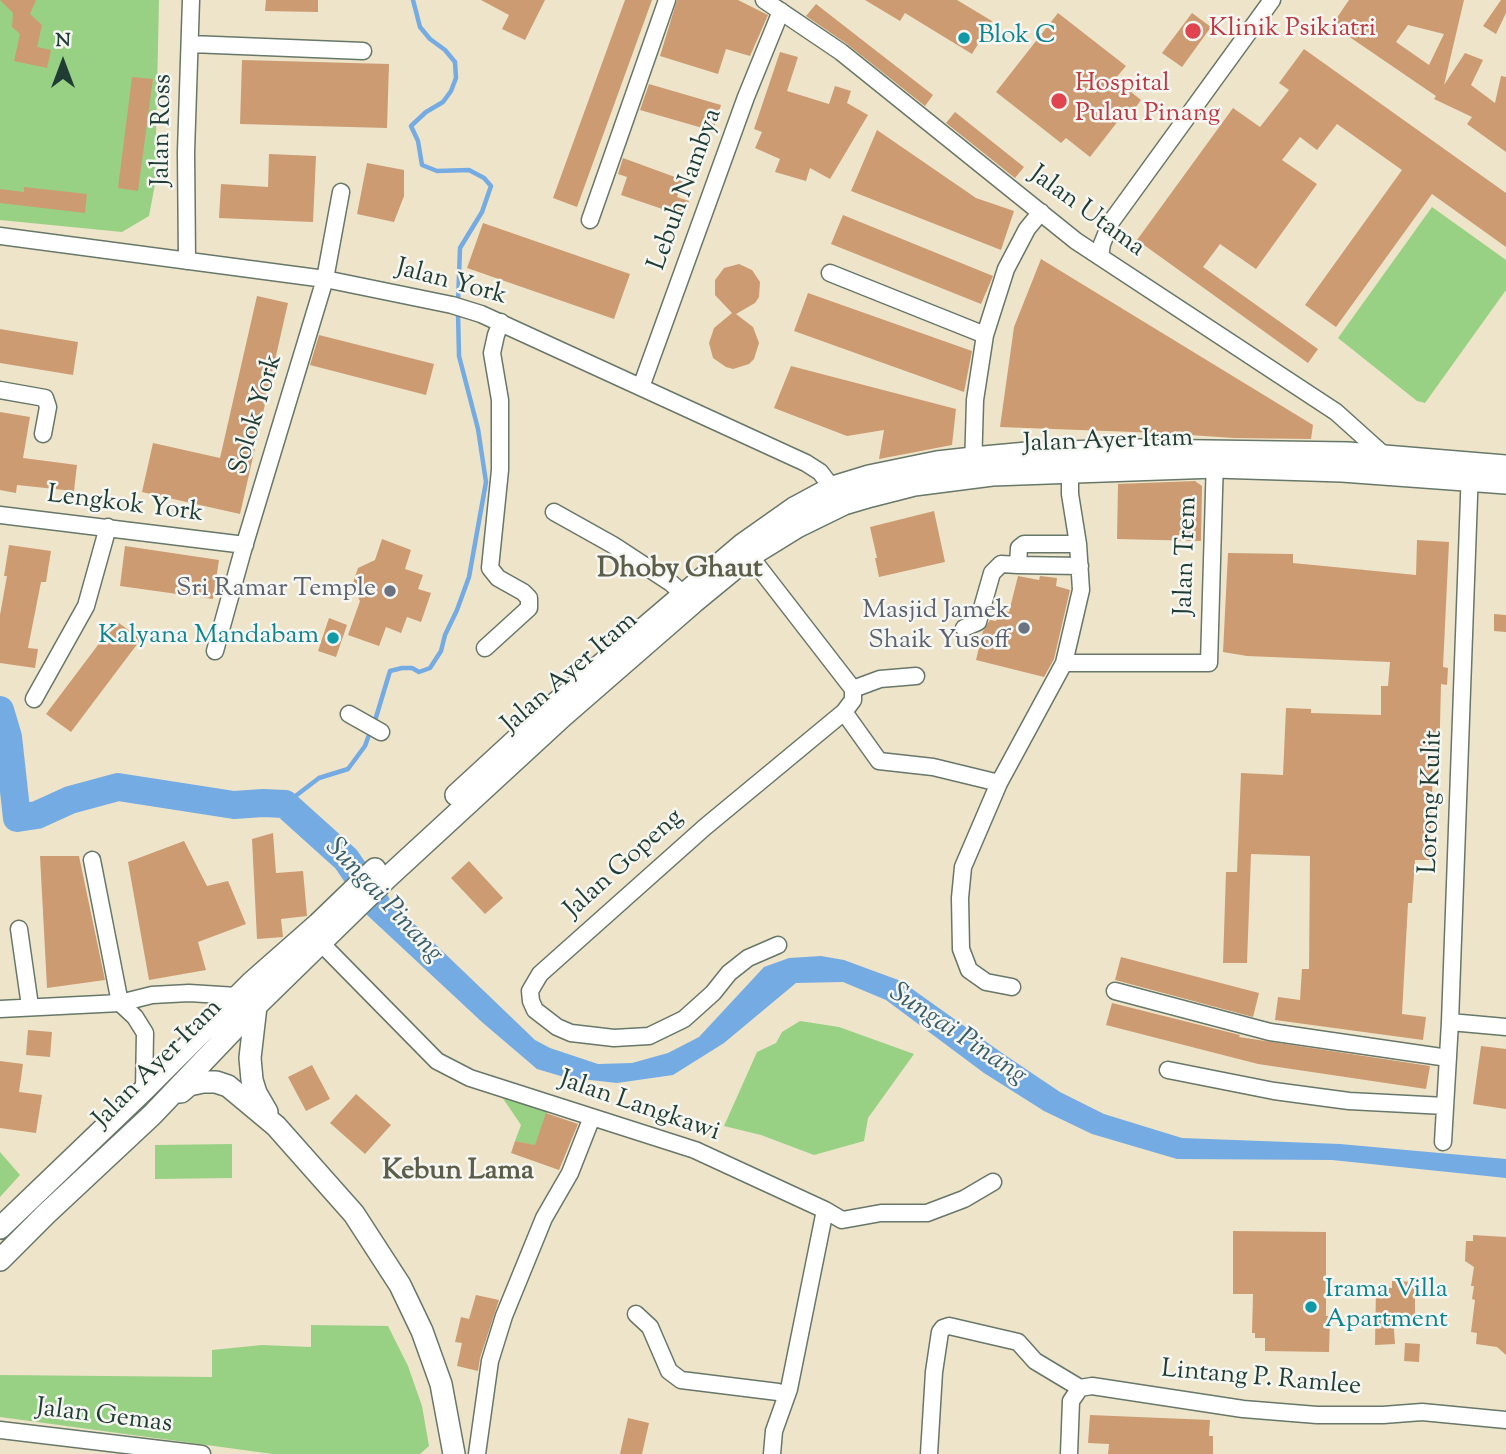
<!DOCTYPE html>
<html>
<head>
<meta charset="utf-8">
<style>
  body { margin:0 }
  #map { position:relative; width:1506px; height:1454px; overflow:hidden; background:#eee4ca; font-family:"Sorts Mill Goudy",serif }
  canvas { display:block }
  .north { position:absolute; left:28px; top:28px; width:70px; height:70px; -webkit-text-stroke:5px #f6f6f2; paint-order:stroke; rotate:0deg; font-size:19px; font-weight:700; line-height:28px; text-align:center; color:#1f3d34 }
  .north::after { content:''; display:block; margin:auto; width:24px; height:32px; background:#1f3d34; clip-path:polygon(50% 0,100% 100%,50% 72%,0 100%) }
</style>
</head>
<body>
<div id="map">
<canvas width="1506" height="1454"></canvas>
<div class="north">N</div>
</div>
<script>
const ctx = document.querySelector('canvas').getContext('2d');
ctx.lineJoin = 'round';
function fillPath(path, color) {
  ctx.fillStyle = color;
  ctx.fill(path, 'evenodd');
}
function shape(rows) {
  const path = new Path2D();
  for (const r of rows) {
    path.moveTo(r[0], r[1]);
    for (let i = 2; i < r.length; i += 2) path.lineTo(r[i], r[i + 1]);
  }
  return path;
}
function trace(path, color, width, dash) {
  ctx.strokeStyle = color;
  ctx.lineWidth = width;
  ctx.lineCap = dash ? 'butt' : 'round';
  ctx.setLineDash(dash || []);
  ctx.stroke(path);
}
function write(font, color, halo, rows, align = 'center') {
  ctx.font = font + ' "Sorts Mill Goudy",serif';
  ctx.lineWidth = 5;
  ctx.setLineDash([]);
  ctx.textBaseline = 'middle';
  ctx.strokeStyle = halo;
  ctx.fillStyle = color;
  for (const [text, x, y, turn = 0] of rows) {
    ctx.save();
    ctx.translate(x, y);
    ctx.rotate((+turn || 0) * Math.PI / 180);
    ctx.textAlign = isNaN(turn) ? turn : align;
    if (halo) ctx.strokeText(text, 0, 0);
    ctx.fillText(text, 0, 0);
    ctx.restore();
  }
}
fillPath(shape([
  [0,0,159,0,155,184,149,216,122,232,0,220],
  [1432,207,1506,260,1506,290,1425,403,1417,401,1338,338],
  [800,1021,839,1027,914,1054,868,1118,864,1141,814,1155,761,1135,724,1126,757,1052,776,1043,782,1032],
  [502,1097,548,1108,537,1146,515,1141,521,1125],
  [232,1144,232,1178,155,1179,155,1145],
  [0,1152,20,1175,0,1197],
  [311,1325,388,1326,408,1366,422,1406,429,1446,420,1454,273,1454,0,1417,0,1375,212,1377,212,1350,262,1345,311,1347]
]), '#98d184');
fillPath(shape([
  [385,896,535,1040,550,1048,598,1064,632,1063,668,1053,699,1037,764,967,789,958,821,956,844,960,901,981,1002,1053,1060,1092,1104,1114,1182,1138,1340,1144,1506,1159,1506,1178,1332,1160,1177,1159,1092,1134,1044,1111,984,1073,886,1000,843,982,796,983,724,1043,673,1075,617,1083,564,1077,537,1069,483,1023,366,914]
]), '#75abe3');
trace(shape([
  [413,0,420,27,430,39,445,50,455,62,456,78,451,91,443,102,426,112,411,126,418,141,422,165,437,171,469,170,484,178,491,186,482,212,460,248,458,303],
  [374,724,390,671,402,668,412,668,419,672,430,668,441,651,445,635,457,610,469,577,486,482,478,429,459,356,458,312],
  [285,804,319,778,348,769,365,746,370,732]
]), '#75abe3', 4.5);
trace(shape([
  [0,710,8,737,17,818,37,815,70,800,118,787,234,805,263,803,285,804,346,859,376,903]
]), '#75abe3', 28);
fillPath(shape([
  [0,0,36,0,30,14,42,25,37,47,51,50,47,68,14,61,20,34,12,27,13,13],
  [266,0,318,0,318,12,265,11],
  [481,0,545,0,525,40,502,29,509,15],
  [625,0,652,0,577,207,553,198],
  [677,0,738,0,768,15,750,56,726,49,718,74,660,56],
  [865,0,957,0,992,21,972,54,905,13,900,21],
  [1349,0,1464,0,1444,85,1465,53,1483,60,1471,85,1495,103,1501,76,1506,77,1506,152,1467,124,1472,117,1434,99,1436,96,1332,25],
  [1408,25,1444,34,1429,65,1396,42],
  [1501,0,1506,0,1506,13,1496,34,1483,26],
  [816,4,933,95,925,106,847,44,806,16],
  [1058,13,1126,66,1115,79,1141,100,1133,111,1129,107,1090,157,1066,138,1061,143,996,92],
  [1192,13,1211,27,1182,67,1162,53],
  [1304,49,1506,193,1506,247,1432,194,1336,327,1305,305,1402,170,1337,124,1317,150,1300,137,1282,160,1317,184,1256,269,1220,244,1203,267,1318,349,1308,363,1137,240,1233,108,1260,127,1289,90,1279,83],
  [780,52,798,57,787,91,829,104,835,86,851,91,847,103,868,115,830,179,810,168,806,181,775,172,780,159,755,148,762,132,754,129],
  [242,60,389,64,387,128,240,124],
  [132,77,153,79,138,191,118,188],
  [649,84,721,105,713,131,640,110],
  [955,112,1024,167,1015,178,946,123],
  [877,130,976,198,1014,211,1001,250,851,191],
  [269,154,316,156,313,222,219,218,221,184,268,187],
  [623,158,683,180,677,197,689,201,683,216,621,195,627,177,618,174],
  [367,163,404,170,404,196,394,222,357,214],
  [24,187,87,194,85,213,0,203,0,189,24,192],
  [843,215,993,276,981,304,831,244],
  [483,223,630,274,614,319,467,268],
  [1041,259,1313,425,1311,439,1234,438,1160,433,1000,427,1014,327],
  [739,264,752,270,760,282,759,297,755,303,736,314,753,327,759,343,754,359,749,364,733,369,726,367,713,358,709,343,714,328,732,313,715,295,715,280,724,268],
  [808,293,972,351,964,392,794,331],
  [257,296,288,303,240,514,142,492,153,443,220,458],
  [0,329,78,342,73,375,0,363],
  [319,335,434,364,426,395,310,365],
  [791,366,956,409,952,445,879,459,884,430,847,436,774,408],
  [0,412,30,417,23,458,77,465,74,491,17,485,16,493,0,490],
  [1195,481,1202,486,1201,541,1117,539,1118,484],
  [934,511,945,562,879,577,875,558,877,558,870,527],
  [382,539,411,550,405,569,423,575,418,589,431,593,421,622,407,617,401,633,386,627,379,646,348,635,360,601,352,586,358,568,375,560],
  [1417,540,1449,542,1443,667,1448,668,1447,685,1441,684,1439,764,1433,764,1430,860,1415,860,1412,903,1408,903,1402,1014,1426,1017,1423,1040,1275,1020,1278,997,1300,1000,1302,969,1309,969,1310,856,1251,854,1247,963,1223,963,1226,872,1237,872,1241,773,1283,775,1286,708,1311,709,1311,713,1381,715,1381,686,1388,686,1390,662,1247,656,1223,652,1228,553,1293,554,1293,563,1416,575],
  [9,545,51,551,46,582,41,582,28,648,38,649,35,668,0,663,0,615,7,576,4,576],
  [125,546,219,560,213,599,120,586],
  [1018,576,1039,580,1040,576,1057,578,1056,586,1070,590,1054,659,1044,677,976,660,983,631,990,620,996,621,999,609,1009,612],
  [1494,614,1506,615,1506,632,1494,631],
  [329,618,347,625,336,657,318,651],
  [116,621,141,639,71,732,46,714],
  [273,833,276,873,303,871,307,916,281,919,283,937,257,939,252,839],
  [184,841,207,886,228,881,246,924,198,942,206,970,149,980,128,862],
  [40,856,79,856,105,980,47,988],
  [469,861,503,898,485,914,451,878],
  [1121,957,1259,993,1253,1017,1115,980],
  [1112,1003,1240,1035,1239,1037,1430,1066,1426,1089,1258,1064,1106,1025],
  [28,1030,52,1032,50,1057,26,1055],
  [1481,1046,1506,1049,1506,1109,1473,1104],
  [0,1061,23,1064,19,1092,42,1095,36,1133,0,1128],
  [312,1065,330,1099,306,1111,288,1077],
  [356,1094,391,1125,365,1154,330,1123],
  [546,1113,578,1124,559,1170,511,1153,515,1141,535,1145],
  [1233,1231,1326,1232,1326,1316,1330,1316,1329,1352,1265,1351,1265,1338,1255,1338,1255,1333,1252,1333,1253,1294,1233,1294],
  [1473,1235,1506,1237,1506,1355,1497,1347,1476,1344,1477,1333,1471,1332,1475,1300,1472,1299,1474,1286,1471,1286,1474,1267,1465,1261,1466,1241,1473,1241],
  [1392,1281,1415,1282,1415,1318,1393,1317,1395,1344,1375,1345,1376,1288,1392,1288],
  [476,1295,499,1300,480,1358,478,1371,457,1366,462,1343,455,1342,461,1317,469,1319],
  [1405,1343,1420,1344,1419,1362,1404,1361],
  [1090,1415,1210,1420,1209,1436,1213,1436,1213,1454,1108,1454,1109,1444,1088,1443],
  [628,1418,649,1423,642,1454,620,1454]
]), '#cc9b72');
const minor = shape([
  [764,0,841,52,1076,241,1336,412,1385,456],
  [191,44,363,51],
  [590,220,667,0],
  [0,236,325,279,452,305,481,314,806,463,820,472,837,494],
  [1100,257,1102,244,1111,222,1272,0],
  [187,261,186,152,191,0],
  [830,273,985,335],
  [641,387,746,97,781,11],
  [0,390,45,398,48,407,43,434],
  [973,469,975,400,985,335,1006,269,1027,229,1041,212],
  [554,512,613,545,671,583,682,593],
  [0,515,245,545],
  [750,556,853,689,853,700,844,712,705,827,540,974,530,991,531,1001,535,1010,557,1027,571,1033,614,1038,649,1036,684,1019,713,993,729,973,748,958,778,945],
  [1018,565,1080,566],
  [964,628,978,622,992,573,1001,564,1018,565,1019,548,1024,544,1078,544],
  [485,648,529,608,529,598,523,592,498,578,490,568,500,470,500,400,492,353,496,335,501,322],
  [215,651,243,550,325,279,341,192],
  [1064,663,1081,590,1078,544,1070,494,1070,471],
  [853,689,880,679,916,676],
  [34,699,86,606,108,527],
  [844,712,879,761,933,767,999,783],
  [349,714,381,732],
  [92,860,120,1003,135,1017,145,1033,144,1090],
  [19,929,30,1006],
  [314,936,437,1061,470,1078,695,1150,825,1210,842,1220,881,1213,927,1213,964,1199,993,1182],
  [1012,987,986,982,969,970,961,949,960,898,963,867,999,783,1064,663,1209,663,1215,458],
  [1115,991,1270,1032,1448,1058],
  [0,1009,120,1003,152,995,189,993,237,996],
  [1450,1022,1506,1027],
  [1168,1070,1274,1091,1349,1101,1445,1106],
  [1443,1142,1450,1022,1470,469],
  [636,1314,650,1327,669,1371,681,1380,778,1392,787,1395],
  [0,1430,202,1454],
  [477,1454,490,1361,504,1316,544,1218,570,1173,592,1117],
  [772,1454,774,1431,789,1389,825,1210],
  [929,1454,934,1372,940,1332,943,1328,949,1326,1018,1342,1035,1361,1080,1388],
  [1069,1454,1071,1401,1080,1388,1092,1386,1243,1409,1317,1415,1383,1415,1422,1412,1506,1420]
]);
const major = shape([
  [456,795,555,704,743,544,794,508,833,487,869,476,937,462,973,458,1027,453,1137,450,1348,453,1506,466],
  [256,1006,250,1058,252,1080,256,1093,267,1112],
  [181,1092,189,1085,203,1082,216,1082,228,1086,276,1126,354,1214,400,1285,422,1331,441,1384,454,1454],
  [0,1228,144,1090,251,983,318,924,375,869],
  [0,1260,46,1214,152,1115,256,1006,387,878,563,716,694,602,750,556,797,527,844,504,871,496,914,485,992,475,1215,467,1342,471,1506,483]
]);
trace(minor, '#677768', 19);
trace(major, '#677768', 24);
trace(minor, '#fff', 16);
trace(major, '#fff', 21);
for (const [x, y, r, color] of [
  [1193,31,9,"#e0444e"],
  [964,38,7,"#0f9aa8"],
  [1059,101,9,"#e0444e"],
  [390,591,7,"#6b7280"],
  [1024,628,7,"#6b7280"],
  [333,638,7,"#0f9aa8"],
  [1311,1307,7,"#0f9aa8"]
]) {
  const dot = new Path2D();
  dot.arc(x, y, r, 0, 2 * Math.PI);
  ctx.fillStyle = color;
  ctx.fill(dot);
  trace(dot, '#f6f6f2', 2.5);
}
write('26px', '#be3a42', '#f6f6f2', [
  ["Klinik Psikiatri",1209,31],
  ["Hospital",1075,86],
  ["Pulau Pinang",1075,116]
], 'left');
write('26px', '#0d838f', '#f6f6f2', [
  ["Blok C",978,38],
  ["Kalyana Mandabam",319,638,"right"],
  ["Irama Villa",1325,1292],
  ["Apartment",1325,1322]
], 'left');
write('26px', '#1f3d34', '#f6f6f2', [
  ["Jalan Ross",164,130,-89],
  ["Lebuh Nambya",687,190,-70],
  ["Jalan Utama",1086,213,36],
  ["Jalan York",451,284,15],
  ["Solok York",258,415,-73],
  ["Jalan Ayer Itam",1108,443,-2],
  ["Lengkok York",125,506,7],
  ["Jalan Trem",1188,556,-88],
  ["Jalan Ayer Itam",571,674,-41],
  ["Lorong Kulit",1433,802,-88],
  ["Jalan Gopeng",625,865,-42],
  ["Jalan Ayer Itam",159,1065,-45],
  ["Jalan Langkawi",639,1108,19],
  ["Lintang P. Ramlee",1261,1380,5],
  ["Jalan Gemas",104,1418,7]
]);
write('26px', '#5b616d', '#f6f6f2', [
  ["Sri Ramar Temple",376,591],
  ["Masjid Jamek",1010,613],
  ["Shaik Yusoff",1010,643]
], 'right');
write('bold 28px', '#5c5e4a', '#f6f6f2', [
  ["Dhoby Ghaut",680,571],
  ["Kebun Lama",458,1173]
]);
write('italic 28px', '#395e69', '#f6f6f2', [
  ["Sungai Pinang",383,902,47],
  ["Sungai Pinang",957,1036,34]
]);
</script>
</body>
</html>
